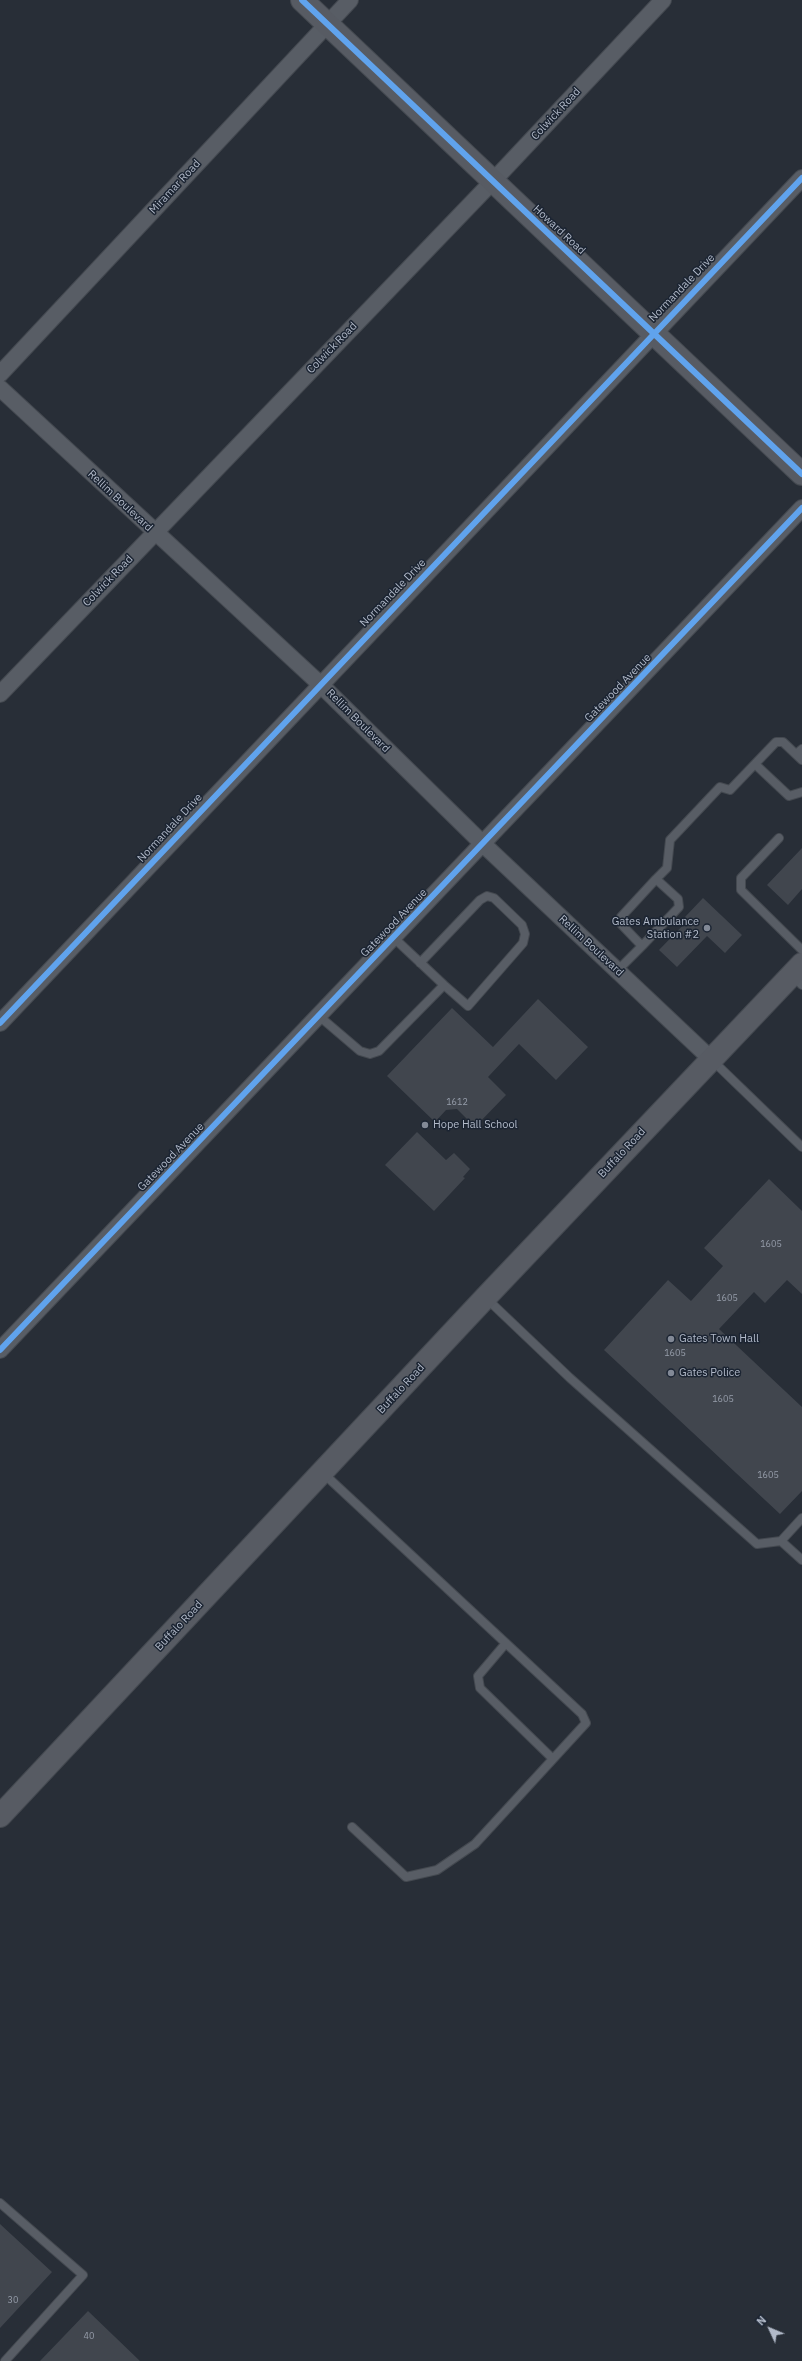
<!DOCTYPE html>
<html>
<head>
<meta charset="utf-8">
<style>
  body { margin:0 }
  #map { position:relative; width:802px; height:2361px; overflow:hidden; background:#282e37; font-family:"IBM Plex Sans",sans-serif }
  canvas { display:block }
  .north { position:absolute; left:750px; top:2309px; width:40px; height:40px; -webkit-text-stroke:3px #1b2432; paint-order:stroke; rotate:314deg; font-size:11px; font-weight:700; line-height:16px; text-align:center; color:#b2bac9 }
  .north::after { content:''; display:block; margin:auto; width:14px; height:18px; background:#b2bac9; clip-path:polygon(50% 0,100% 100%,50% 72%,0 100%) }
</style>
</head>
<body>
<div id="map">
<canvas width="802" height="2361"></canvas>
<div class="north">N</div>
</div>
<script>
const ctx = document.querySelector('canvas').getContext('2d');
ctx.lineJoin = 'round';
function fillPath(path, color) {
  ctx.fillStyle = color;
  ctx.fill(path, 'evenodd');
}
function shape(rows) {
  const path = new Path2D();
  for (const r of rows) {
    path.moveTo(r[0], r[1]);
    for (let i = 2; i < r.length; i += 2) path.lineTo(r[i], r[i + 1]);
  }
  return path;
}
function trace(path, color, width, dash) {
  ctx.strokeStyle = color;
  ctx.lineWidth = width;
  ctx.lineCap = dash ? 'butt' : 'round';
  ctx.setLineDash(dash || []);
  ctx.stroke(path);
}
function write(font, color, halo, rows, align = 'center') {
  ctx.font = font + ' "IBM Plex Sans",sans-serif';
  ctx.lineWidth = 3;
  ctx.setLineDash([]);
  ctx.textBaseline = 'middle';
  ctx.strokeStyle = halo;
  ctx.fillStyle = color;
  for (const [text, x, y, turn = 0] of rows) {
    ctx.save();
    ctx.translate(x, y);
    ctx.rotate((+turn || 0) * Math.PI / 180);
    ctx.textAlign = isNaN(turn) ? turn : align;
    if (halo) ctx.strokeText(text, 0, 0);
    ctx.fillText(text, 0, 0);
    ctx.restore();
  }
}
fillPath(shape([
  [802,848,802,889,788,905,767,885],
  [703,898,742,935,725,953,707,936,677,967,659,950,688,920,685,917],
  [538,999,588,1047,556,1080,519,1044,488,1077,506,1095,475,1127,457,1109,446,1110,435,1122,387,1076,452,1008,493,1047],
  [417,1132,446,1160,454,1153,470,1169,463,1177,465,1178,434,1211,385,1165],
  [769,1179,802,1211,802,1294,787,1280,765,1303,754,1292,719,1329,802,1407,802,1491,780,1514,604,1350,668,1280,691,1301,723,1266,704,1248],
  [0,2224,52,2272,0,2328],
  [88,2311,140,2361,40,2361]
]), '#41464e');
const service = shape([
  [796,754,802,749],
  [756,765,789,796,802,792],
  [779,838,741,878,741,890,802,950],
  [656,879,678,899,679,907,642,946,621,924,621,917,656,879,667,868,670,840,720,787,730,790,776,742,783,742,802,760],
  [394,938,444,985,468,1006,523,943,525,934,522,925,494,898,487,896,480,900,420,963],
  [617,971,642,946],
  [792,975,802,985],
  [319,1016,360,1051,370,1054,379,1051,444,985],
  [712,1060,802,1147],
  [486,1298,570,1378,757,1544,781,1541,802,1518],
  [323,1473,582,1714,586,1723,475,1844,437,1870,406,1877,352,1827],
  [781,1541,802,1560],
  [506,1643,478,1676,480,1688,553,1759],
  [0,2203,83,2275,5,2361]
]);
const minor = shape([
  [0,374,350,0],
  [0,388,320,684,483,844,711,1059],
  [0,694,493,181,663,0],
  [0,1023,802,178],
  [0,1350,802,508]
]);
const secondary = shape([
  [302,0,802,474],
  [0,1816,485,1298,802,964]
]);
trace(service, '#444950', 10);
trace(minor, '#444950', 18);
trace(secondary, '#444950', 24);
trace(service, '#585d65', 8);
trace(minor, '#585d65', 16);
trace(secondary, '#575b63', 22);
trace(shape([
  [302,0,802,474],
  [0,1023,802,178],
  [0,1350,802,508]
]), '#60a3ed', 6);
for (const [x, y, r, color] of [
  [707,928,4,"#828996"],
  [425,1125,4,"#828996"],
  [671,1339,4,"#828996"],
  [671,1373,4,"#828996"]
]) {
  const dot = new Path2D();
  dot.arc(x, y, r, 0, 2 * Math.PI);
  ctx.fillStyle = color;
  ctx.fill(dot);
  trace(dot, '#1b2432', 1.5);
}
write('9px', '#969daa', null, [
  ["1612",457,1102],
  ["1605",771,1244],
  ["1605",727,1298],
  ["1605",675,1353],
  ["1605",723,1399],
  ["1605",768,1475],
  ["30",13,2300],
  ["40",89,2336]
]);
write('11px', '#b2bac9', '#1b2432', [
  ["Colwick Road",556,114,-47],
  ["Miramar Road",175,187,-47],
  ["Howard Road",559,230,43],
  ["Normandale Drive",682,288,-46],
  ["Colwick Road",332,348,-46],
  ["Rellim Boulevard",120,501,43],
  ["Colwick Road",108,581,-46],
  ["Normandale Drive",393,593,-46],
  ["Gatewood Avenue",618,688,-46],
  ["Rellim Boulevard",358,721,45],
  ["Normandale Drive",170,828,-47],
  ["Gatewood Avenue",394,923,-46],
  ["Rellim Boulevard",591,946,43],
  ["Buffalo Road",622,1153,-47],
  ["Gatewood Avenue",171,1157,-46],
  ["Buffalo Road",401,1389,-47],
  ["Buffalo Road",179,1626,-47]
]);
write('11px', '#b2bac9', '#1b2432', [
  ["Gates Ambulance",699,922,"right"],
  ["Station #2",699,935,"right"],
  ["Hope Hall School",433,1125],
  ["Gates Town Hall",679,1339],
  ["Gates Police",679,1373]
], 'left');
</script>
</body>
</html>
